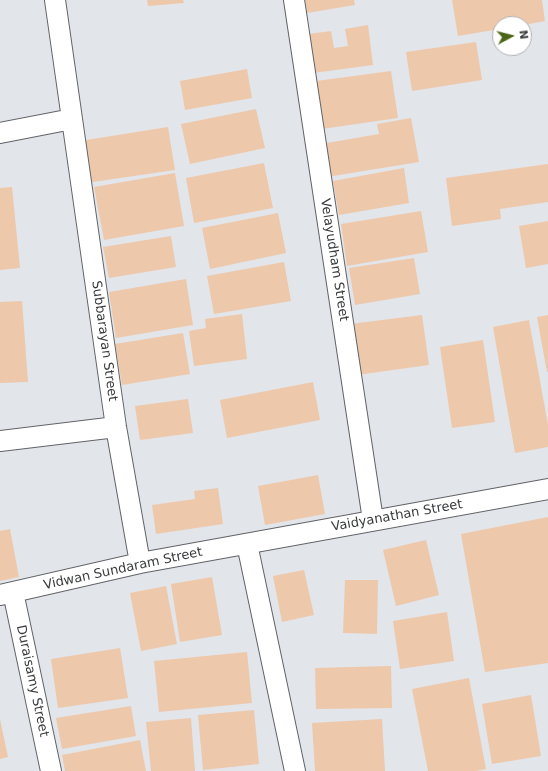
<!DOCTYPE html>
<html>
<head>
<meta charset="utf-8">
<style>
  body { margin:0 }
  #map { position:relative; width:548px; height:771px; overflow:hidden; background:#e2e5ea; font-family:"DejaVu Sans",sans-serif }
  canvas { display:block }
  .north { position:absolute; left:492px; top:16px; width:40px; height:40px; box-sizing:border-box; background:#fff; border:1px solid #b0b0b1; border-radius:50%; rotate:83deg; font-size:11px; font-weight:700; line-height:16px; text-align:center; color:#393a3c }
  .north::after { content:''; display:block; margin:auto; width:14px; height:18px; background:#4b6516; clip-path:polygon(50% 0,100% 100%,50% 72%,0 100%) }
</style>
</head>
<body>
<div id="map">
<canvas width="548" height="771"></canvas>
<div class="north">N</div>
</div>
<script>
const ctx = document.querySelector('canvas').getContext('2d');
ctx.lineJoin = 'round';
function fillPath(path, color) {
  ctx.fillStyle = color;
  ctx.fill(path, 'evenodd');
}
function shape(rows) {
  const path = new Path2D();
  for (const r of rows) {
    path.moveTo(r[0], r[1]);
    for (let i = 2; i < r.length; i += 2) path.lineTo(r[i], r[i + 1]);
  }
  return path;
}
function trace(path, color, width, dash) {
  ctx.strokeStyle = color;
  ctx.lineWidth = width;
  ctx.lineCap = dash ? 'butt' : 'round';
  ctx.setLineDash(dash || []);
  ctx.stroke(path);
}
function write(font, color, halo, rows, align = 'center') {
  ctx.font = font + ' "DejaVu Sans",sans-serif';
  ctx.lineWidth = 3;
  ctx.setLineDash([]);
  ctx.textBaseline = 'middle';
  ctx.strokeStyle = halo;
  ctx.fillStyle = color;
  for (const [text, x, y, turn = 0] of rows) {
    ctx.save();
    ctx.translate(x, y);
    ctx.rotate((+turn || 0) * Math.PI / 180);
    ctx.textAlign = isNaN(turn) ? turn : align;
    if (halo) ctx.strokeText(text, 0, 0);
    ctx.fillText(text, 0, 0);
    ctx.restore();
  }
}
fillPath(shape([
  [147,0,183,0,184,3,148,6],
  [305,0,354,0,355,5,307,13],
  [452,0,542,0,545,21,524,25,500,24,500,29,458,36],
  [368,25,373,65,313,73,308,34,331,31,334,48,348,46,345,29],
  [476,42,482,80,412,91,406,52],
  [247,69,252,98,185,110,180,81],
  [391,71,398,118,315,130,309,82],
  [256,109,265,148,190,164,181,124],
  [411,118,419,162,327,177,321,144,379,134,377,124],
  [168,127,175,170,86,183,80,141],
  [264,163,273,208,194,223,186,178],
  [548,164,548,202,500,209,501,219,452,226,446,178],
  [404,168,409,203,339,215,333,181],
  [175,173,184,226,104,240,94,187],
  [12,187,20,268,0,270,0,188],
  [421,211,428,252,347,266,341,224],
  [278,213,286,253,210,269,202,228],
  [548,221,548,264,526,268,519,226],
  [171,236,176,267,109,278,103,247],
  [414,258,420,294,355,305,349,268],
  [284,262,291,301,214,314,207,276],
  [186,279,193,325,116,338,109,292],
  [22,301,28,382,0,383,0,302],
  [242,314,247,359,194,366,189,331,206,328,205,319],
  [422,315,429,365,357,375,350,324],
  [548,315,548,372,547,372,537,317],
  [529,320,548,425,548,447,515,453,493,327],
  [183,333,190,374,122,385,115,344],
  [483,340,495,422,452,428,440,347],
  [313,382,320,420,227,438,220,400],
  [188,399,193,433,140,440,135,406],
  [318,475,325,514,265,525,258,486],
  [218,488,223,524,156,534,152,505,195,499,194,491],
  [548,517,548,663,485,672,461,534],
  [10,529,19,577,0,581,0,531],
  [426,540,439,595,396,606,383,550],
  [304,570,314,615,282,622,273,576],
  [212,577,222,635,180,642,171,584],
  [345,580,378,580,377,634,343,633],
  [166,586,177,644,141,651,130,593],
  [447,612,454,661,400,669,393,621],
  [120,648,128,698,58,708,51,659],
  [247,652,252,703,159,712,154,661],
  [391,666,392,708,316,709,315,668],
  [469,678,486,769,476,771,428,771,412,689],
  [531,695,541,756,492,764,482,704],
  [131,706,136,736,62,749,56,718],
  [254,710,259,764,203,770,198,715],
  [191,718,195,771,151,771,146,722],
  [0,719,8,757,0,759],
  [382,719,385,771,315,771,312,723],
  [140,740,146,771,65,771,62,755]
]), '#eec8ab');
const street = shape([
  [55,0,116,427,140,563],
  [294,0,373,520],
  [0,133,72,119],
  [0,441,116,427],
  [247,544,295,771],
  [13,592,51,771],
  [0,595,140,563,548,489]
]);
trace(street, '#616367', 22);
trace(street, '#fff', 20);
write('13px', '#393a3c', '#fff', [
  ["Velayudham Street",334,260,81],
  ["Subbarayan Street",104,341,82],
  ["Vaidyanathan Street",397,516,-10],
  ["Vidwan Sundaram Street",123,569,-12],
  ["Duraisamy Street",32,681,78]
]);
</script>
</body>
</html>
